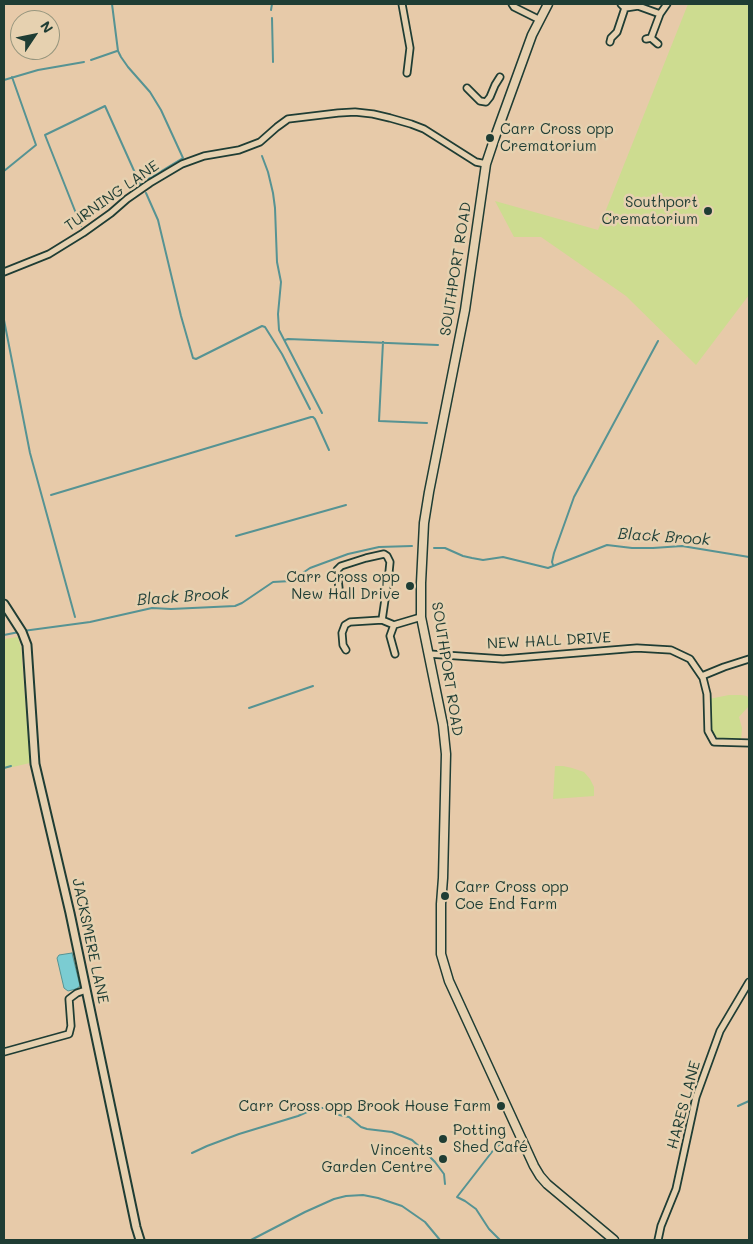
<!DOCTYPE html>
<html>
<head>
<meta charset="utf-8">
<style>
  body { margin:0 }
  #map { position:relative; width:753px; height:1244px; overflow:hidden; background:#e7caa9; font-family:Mali,sans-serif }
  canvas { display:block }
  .frame { position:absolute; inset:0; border:5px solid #1f3d34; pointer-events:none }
  .north { position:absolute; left:10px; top:10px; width:50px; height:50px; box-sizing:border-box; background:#e6d1b0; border:1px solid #96967e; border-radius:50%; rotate:56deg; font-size:14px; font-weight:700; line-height:20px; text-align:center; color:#1f3d34 }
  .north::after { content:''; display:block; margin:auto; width:18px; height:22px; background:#1f3d34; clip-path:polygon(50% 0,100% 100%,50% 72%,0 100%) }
</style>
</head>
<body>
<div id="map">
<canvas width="753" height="1244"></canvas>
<div class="frame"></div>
<div class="north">N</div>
</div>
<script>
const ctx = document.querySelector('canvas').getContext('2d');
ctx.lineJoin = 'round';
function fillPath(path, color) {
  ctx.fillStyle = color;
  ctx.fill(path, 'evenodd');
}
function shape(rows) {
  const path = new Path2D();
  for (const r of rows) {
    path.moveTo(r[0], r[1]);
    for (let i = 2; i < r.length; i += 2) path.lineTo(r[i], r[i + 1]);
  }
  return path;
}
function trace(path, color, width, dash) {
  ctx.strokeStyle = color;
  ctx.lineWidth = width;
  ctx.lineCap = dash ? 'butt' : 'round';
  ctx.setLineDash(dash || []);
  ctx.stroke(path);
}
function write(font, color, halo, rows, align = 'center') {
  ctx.font = font + ' Mali,sans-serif';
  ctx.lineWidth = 5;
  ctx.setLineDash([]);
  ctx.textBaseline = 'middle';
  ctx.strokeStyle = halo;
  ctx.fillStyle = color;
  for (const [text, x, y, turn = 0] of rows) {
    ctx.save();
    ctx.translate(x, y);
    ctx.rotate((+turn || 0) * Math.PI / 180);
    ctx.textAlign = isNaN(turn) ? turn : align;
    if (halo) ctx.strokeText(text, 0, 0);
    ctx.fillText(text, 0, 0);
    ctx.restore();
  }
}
fillPath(shape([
  [688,4,749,4,749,295,696,365,626,296,541,237,514,237,495,201,598,230],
  [18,637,21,648,30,763,4,769,4,639],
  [729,695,741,695,747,696,749,700,748,707,739,717,742,728,741,741,726,740,719,738,712,734,710,730,709,699],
  [555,766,563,766,572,768,584,772,590,779,594,787,594,796,553,799]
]), '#cddc90');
const water = shape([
  [72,953,80,986,76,989,68,991,64,988,57,958,59,955,72,953]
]);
fillPath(water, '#7bccd2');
trace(water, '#569393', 1);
trace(shape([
  [112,4,118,51,121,57,128,67,150,92,161,110,183,158,145,181],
  [271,10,272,4],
  [272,18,273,62],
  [91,60,117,51],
  [4,80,38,70,84,62],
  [262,156,268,172,273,193,275,208,277,262,281,282,278,314,279,330,322,413],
  [4,171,36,145,12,77],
  [146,193,158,220,181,316,193,358,196,359,262,326,265,327,282,354,310,409],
  [81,226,45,135,105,106,140,184],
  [4,320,30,453,75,617],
  [285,340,288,339,438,345],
  [383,342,379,421,427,423],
  [51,495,311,417,313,417,315,419,329,450],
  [236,536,346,505],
  [434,548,445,548,463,556,472,558,483,560,503,557,548,568,607,545,632,548,653,548,682,546,749,557],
  [553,565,552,562,554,553,574,497,658,341],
  [23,631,90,622,152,608,171,609,235,606,242,603,273,582,291,581,294,579,310,568,348,554,379,547,412,546],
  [4,635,19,632],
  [249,708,313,686],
  [4,768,11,766],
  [738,1106,749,1101],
  [192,1153,207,1146,239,1134,298,1116,307,1112,322,1108,326,1108,339,1115,349,1117,361,1127,367,1129,392,1132,412,1140,421,1148,435,1162,444,1174,445,1184],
  [251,1240,305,1212,334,1199,346,1196,363,1195,378,1198,402,1206,425,1222,440,1240],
  [500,1240,489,1229,476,1209,465,1201,457,1197,495,1148,499,1145,504,1144,517,1143]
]), '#569393', 2);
const minor = shape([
  [402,4,410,48,407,73],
  [512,4,514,7,540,20],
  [621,4,625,8,638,6,660,14,651,38],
  [660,14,667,4],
  [646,39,651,38,658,44],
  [610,42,611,38,617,32,625,8],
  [467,88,480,101,486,102,490,97,495,85,500,77],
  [4,272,49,254,83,233,111,213,127,199,150,183,182,164,204,156,239,150,260,142,277,127,288,119,338,113,355,112,373,114,390,118,411,124,424,129,476,162,486,164],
  [339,588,337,570,341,566,366,558,384,554,387,556,390,562,389,572,382,620],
  [394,625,390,636,395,654],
  [346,650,343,645,342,633,345,625,350,622,382,620,394,625,421,617],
  [429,654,503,659,637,648,671,650,690,659,703,678,707,694,708,731,714,742,749,743],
  [703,678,702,676,724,667,749,659],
  [4,1052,69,1034,71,1026,69,999,77,993,86,990],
  [658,1240,661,1226,676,1189,696,1097,720,1031,749,982]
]);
const major = shape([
  [4,604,22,632,27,645,35,764,70,913,136,1227,140,1240]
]);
const highway = shape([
  [548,4,532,35,495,137,486,164,465,310,429,492,424,523,421,583,421,617,443,725,446,754,443,878,441,904,441,954,449,981,534,1166,540,1176,547,1184,614,1240]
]);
trace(minor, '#1f3d34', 9);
trace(major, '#1f3d34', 11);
trace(highway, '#1f3d34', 11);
trace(minor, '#e6d1b0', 5.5);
trace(major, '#e6d1b0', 7);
trace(highway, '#e6d1b0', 8);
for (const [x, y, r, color] of [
  [490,138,5,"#1f3d34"],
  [708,211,5,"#1f3d34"],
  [410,586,5,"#1f3d34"],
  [445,896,5,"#1f3d34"],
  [501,1106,5,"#1f3d34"],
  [443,1139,5,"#1f3d34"],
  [443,1159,5,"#1f3d34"]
]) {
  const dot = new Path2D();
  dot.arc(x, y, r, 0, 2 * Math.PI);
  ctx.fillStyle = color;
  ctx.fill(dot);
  trace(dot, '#e6d1b0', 2);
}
write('15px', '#1f3d34', '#e6d1b0', [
  ["Carr Cross opp",500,129,"left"],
  ["Crematorium",500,146,"left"],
  ["Southport",698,202],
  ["Crematorium",698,219],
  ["Carr Cross opp",400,577],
  ["New Hall Drive",400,594],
  ["Carr Cross opp",455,887,"left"],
  ["Coe End Farm",455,904,"left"],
  ["Carr Cross opp Brook House Farm",491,1106],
  ["Potting",453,1130,"left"],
  ["Shed Café",453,1147,"left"],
  ["Vincents",433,1150],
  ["Garden Centre",433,1167]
], 'right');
write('15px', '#1f3d34', '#e6d1b0', [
  ["TURNING LANE",112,196,-35],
  ["SOUTHPORT ROAD",456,269,-81],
  ["NEW HALL DRIVE",549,641,-3],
  ["SOUTHPORT ROAD",447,669,81],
  ["JACKSMERE LANE",90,941,78],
  ["HARES LANE",684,1105,-75]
]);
write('italic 16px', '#24443c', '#e6d1b0', [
  ["Black Brook",664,537,4],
  ["Black Brook",183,597,-4]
]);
</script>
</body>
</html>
